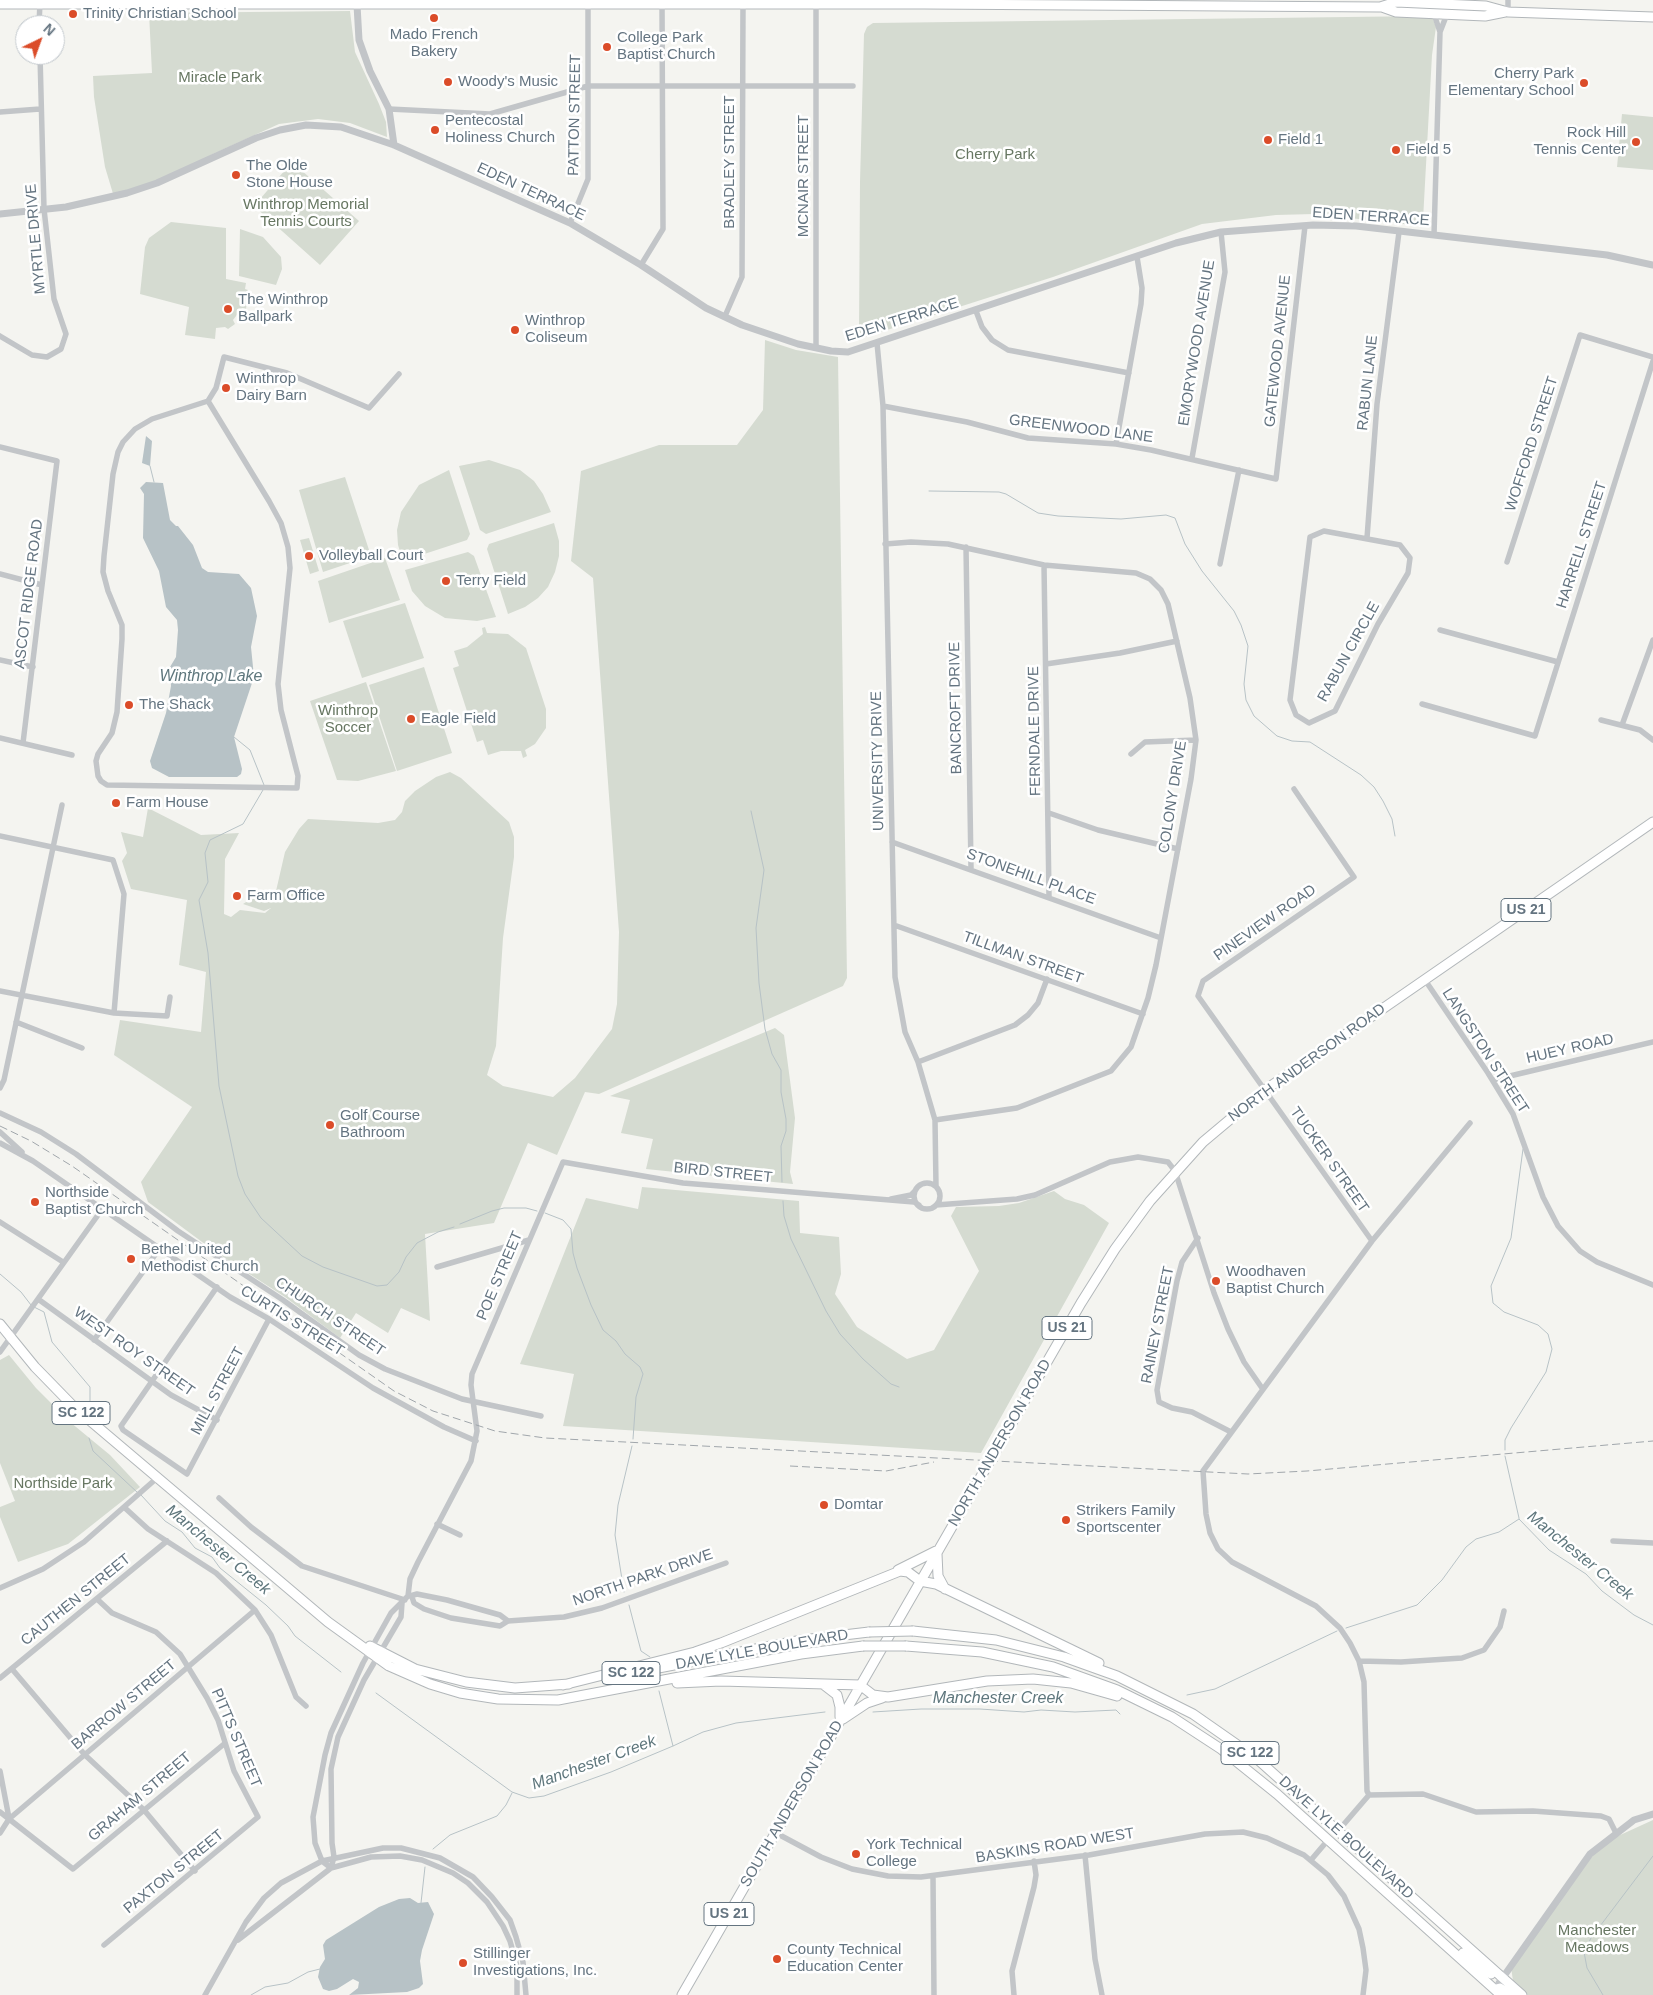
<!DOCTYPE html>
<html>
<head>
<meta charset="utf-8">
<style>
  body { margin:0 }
  #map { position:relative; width:1653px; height:1995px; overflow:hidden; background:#f4f4f0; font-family:Helvetica,sans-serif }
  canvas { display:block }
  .north { position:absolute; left:15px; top:15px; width:50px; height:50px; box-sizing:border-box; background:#fff; border:1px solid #c1c7cc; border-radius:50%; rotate:42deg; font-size:14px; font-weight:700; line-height:20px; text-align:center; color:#647480 }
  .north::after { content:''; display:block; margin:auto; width:18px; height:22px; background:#db4c29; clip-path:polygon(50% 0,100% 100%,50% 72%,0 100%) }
</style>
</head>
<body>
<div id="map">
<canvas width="1653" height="1995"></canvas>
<div class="north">N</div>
</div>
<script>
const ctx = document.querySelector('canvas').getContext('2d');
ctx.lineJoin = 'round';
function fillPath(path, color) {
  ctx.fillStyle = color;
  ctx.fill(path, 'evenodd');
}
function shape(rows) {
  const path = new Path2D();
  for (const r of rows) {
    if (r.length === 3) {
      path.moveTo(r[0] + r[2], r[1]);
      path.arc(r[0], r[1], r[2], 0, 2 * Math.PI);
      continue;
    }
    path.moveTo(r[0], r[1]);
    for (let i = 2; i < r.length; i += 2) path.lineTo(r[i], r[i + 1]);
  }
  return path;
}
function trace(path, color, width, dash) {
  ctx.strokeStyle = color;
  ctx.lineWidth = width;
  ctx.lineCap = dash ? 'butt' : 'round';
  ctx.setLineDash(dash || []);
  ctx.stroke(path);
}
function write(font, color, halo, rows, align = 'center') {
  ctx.font = font + ' Helvetica,sans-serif';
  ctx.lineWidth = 5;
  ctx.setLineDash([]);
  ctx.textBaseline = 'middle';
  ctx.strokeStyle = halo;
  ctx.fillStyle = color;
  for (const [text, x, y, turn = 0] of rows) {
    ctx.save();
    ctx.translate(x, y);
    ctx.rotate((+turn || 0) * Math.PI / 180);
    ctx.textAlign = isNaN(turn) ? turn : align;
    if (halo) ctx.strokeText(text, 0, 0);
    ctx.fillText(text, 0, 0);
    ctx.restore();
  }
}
fillPath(shape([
  [350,11,355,52,379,104,386,122,387,137,350,123,318,119,279,124,213,154,167,179,114,197,105,167,94,97,93,76,152,73,149,13],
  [1427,16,1433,19,1436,27,1432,55,1423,220,1421,223,1412,225,1314,214,1276,215,1202,224,1053,277,865,337,859,333,860,182,864,34,867,27,873,23],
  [1622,114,1653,117,1653,170,1617,167],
  [292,162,359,221,320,265,254,206],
  [171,222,226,228,226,279,246,283,245,289,248,290,246,309,242,308,233,320,235,324,228,329,225,327,216,328,215,339,185,335,189,307,140,294,145,247,149,238],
  [240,229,263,237,281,257,282,269,276,285,239,276],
  [765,340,796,350,838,357,847,978,843,986,599,1094,585,1092,557,1155,528,1143,494,1223,425,1234,430,1321,401,1308,388,1333,356,1313,340,1338,285,1297,217,1253,148,1202,141,1182,192,1107,114,1055,120,1020,201,1032,206,972,179,965,187,900,131,889,122,861,127,853,121,832,143,837,148,808,201,835,239,833,225,859,224,914,231,917,240,910,265,913,271,908,264,911,243,904,251,899,265,899,276,891,285,852,299,829,308,819,378,823,395,820,402,812,405,801,415,791,436,777,450,772,461,778,509,822,514,837,514,857,503,938,496,1046,487,1075,503,1086,553,1097,575,1078,612,1029,617,1004,619,932,593,578,571,561,581,471,659,445,737,445,763,410],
  [489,460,520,470,534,481,543,494,551,512,486,534,480,530,459,466],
  [449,470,470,534,467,540,403,561,398,545,397,530,401,512,419,485],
  [345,477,371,556,323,572,299,490],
  [554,523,559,541,559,556,555,572,548,587,538,598,525,607,508,614,487,549,489,544],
  [309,538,319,571,310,574,300,540],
  [468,552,474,556,496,617,477,621,445,618,425,606,412,591,405,570],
  [385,558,400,600,329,623,318,581],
  [405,603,424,658,362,678,343,621],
  [485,627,487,633,508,634,526,648,546,709,546,728,535,744,525,750,527,756,523,758,521,751,501,751,488,755,483,740,477,742,453,668,459,666,454,651,467,647,483,634,482,628],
  [424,667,452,753,397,771,369,685],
  [366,682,396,771,358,781,337,780,310,701],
  [775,1028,784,1035,795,1118,790,1172,793,1184,646,1169,653,1139,621,1133,630,1100,610,1096],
  [642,1187,799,1201,800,1233,839,1237,841,1274,835,1294,857,1327,907,1359,934,1350,979,1271,951,1216,956,1207,999,1206,1019,1203,1054,1191,1065,1199,1084,1205,1109,1223,981,1453,563,1426,574,1374,520,1364,586,1198,638,1209],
  [9,1355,36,1388,70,1422,110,1455,140,1487,68,1544,18,1562,0,1517,0,1507,15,1501,0,1463,0,1360],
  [1653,1820,1653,1995,1528,1995,1513,1981,1511,1967,1585,1864,1602,1846,1618,1836]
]), '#d5dbd1');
fillPath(shape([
  [146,436,152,441,150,466,142,463],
  [146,482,163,483,170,520,176,526,178,526,193,545,202,568,208,572,239,574,251,588,257,616,251,647,254,677,234,737,242,769,241,774,237,777,169,777,152,768,150,761,166,713,171,686,170,667,176,657,178,630,177,620,166,607,159,571,143,538,144,494,140,488],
  [410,1898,418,1903,428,1902,434,1914,422,1950,420,1961,423,1984,419,1988,407,1992,349,1995,358,1988,359,1982,353,1979,337,1989,329,1991,323,1989,318,1977,320,1967,325,1959,323,1945,326,1940,379,1907,399,1899]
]), '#b7c2c6');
trace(shape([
  [150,466,154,482],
  [929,491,999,492,1006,494,1038,513,1058,516,1121,519,1166,515,1175,518,1185,544,1202,571,1234,611,1241,625,1248,646,1244,684,1246,700,1254,716,1277,736,1292,741,1310,742,1361,775,1374,787,1383,801,1392,819,1395,836],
  [234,737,250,750,264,785],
  [263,790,243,824,210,840,205,853,208,882,199,900,208,953,219,1086,238,1176,245,1194,261,1218,302,1256,323,1267,377,1286,387,1285,399,1272,406,1257,417,1243,438,1232,454,1227],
  [751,811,764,870,756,928,759,983,765,1029,772,1054,781,1070,781,1092,786,1119,786,1131,781,1146,782,1182],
  [783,1201,784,1216,791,1239,826,1311,840,1334,863,1359,891,1384,899,1387],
  [545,1213,563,1220,571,1229,573,1253,577,1268,591,1305,603,1330,616,1341,625,1354,640,1367,643,1374,636,1397,633,1439],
  [460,1224,492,1211,504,1208,526,1208,537,1211],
  [0,1274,21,1292,31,1305],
  [34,1307,44,1312,52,1342,90,1387,90,1407],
  [89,1438,93,1451,138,1493],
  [1505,1450,1505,1440,1511,1428,1546,1372,1552,1349,1548,1334,1538,1325,1504,1312,1493,1303,1491,1286,1511,1238,1523,1149],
  [1505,1456,1519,1518],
  [141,1495,165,1521,182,1532,195,1548,212,1557,220,1568,266,1605,288,1626,295,1636,341,1672],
  [1519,1519,1549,1550,1586,1574,1602,1591,1634,1615,1653,1625],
  [624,1592,615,1535,618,1505,632,1446],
  [629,1605,641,1651,650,1657],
  [1346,1628,1417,1605,1442,1580,1466,1547,1476,1539,1499,1532,1519,1519],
  [659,1691,673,1746,703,1732,736,1723,825,1712],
  [376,1693,512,1792,529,1798,544,1796,611,1772,673,1746],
  [1187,1695,1215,1689,1337,1631],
  [873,1712,921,1709,980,1709,1024,1712,1041,1710,1075,1712,1116,1710,1120,1714],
  [433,1849,450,1835,497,1816,506,1805,512,1793],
  [421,1903,425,1867],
  [251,1995,265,1987,288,1983,308,1972,320,1969],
  [1603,1995,1587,1968,1584,1952,1591,1938,1653,1856]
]), '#b7c2c6', 1);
const primary = shape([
  [0,4,924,4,1380,7,1396,2,1486,6,1508,12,1653,17],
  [1382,7,1396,12,1485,16,1505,12],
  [0,1324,35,1367,74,1407,328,1622,389,1666,430,1684,460,1693,498,1699,558,1700,801,1654,863,1646],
  [937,1554,938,1576,945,1589],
  [898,1570,936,1551],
  [913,1631,996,1640,1064,1657,1117,1676,1193,1714,1256,1758,1522,1995],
  [370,1646,415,1669,466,1682,515,1688,569,1684],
  [906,1646,982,1652,1053,1667,1117,1690,1172,1717,1221,1749,1277,1794,1501,1995],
  [643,1671,802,1640,869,1632],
  [677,1683,721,1681,860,1685,873,1695,888,1697,987,1681,1033,1679,1071,1683,1117,1696],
  [563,1685,695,1652,721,1643,900,1571,908,1572,920,1581,936,1584,1099,1663],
  [824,1685,837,1695,840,1707,840,1717],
  [843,1719,867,1703,882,1698],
  [1463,1953,1491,1974],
  [1496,1989,1500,1988,1511,1995],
  [682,1995,1081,1303,1115,1249,1150,1201,1203,1142,1265,1090,1653,822]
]);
trace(primary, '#b2b7ba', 11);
trace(shape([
  [816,4,816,348],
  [1508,12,1508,0],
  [1434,14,1440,32],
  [39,25,40,2],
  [389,109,490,114,588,86,853,86],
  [0,112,40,109],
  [570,223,588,179,588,1],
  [1434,235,1440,32,1447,14],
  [641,265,663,229,662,4],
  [976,311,982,327,992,340,1008,350,1129,373],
  [725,316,742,277,743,4],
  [0,336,32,355,47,357,61,349,66,334,54,299,44,209,40,55],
  [877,343,883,406,895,977,905,1032,918,1062,935,1120,936,1186],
  [208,401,269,501,281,523,288,547,290,568,278,684,281,710,298,776,297,788,107,785,101,781,98,776,96,761,98,754,112,733,117,712,122,639,122,625,108,591,103,572,104,556,113,474,118,452,123,442,135,429,152,419,208,401,216,388,224,357,287,373,369,408,399,374],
  [883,406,967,422,1028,438,1116,444,1151,450,1276,479,1305,226],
  [1116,444,1141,304,1142,288,1137,257],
  [0,447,57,461,23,743],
  [1192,458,1225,272,1221,232],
  [1324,531,1400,545,1410,558,1408,573,1378,624,1335,711,1309,723,1296,715,1290,700,1310,537,1324,531],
  [1367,538,1377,404,1399,232],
  [885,544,911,542,948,544,1044,565,1136,573,1150,579,1161,590,1168,604,1190,698,1196,740,1191,779,1156,965,1148,998,1131,1047,1111,1071,1017,1108,935,1120],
  [966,547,971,868],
  [1507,562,1580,335,1653,357],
  [1220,564,1239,470],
  [1044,565,1049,896],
  [0,574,42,585],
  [1440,630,1558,662],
  [0,660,33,667],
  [1046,664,1120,653,1177,641],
  [1422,704,1535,736,1653,361],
  [1601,720,1640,730,1653,740],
  [1622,725,1653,640],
  [0,738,72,755],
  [1131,754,1145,742,1196,740],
  [1294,789,1354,877,1203,981,1198,996,1372,1241],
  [1049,813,1098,830,1178,849],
  [0,836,113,860,124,894,114,1013],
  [892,842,1161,938],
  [894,925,1143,1014],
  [1425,980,1488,1073,1513,1114,1543,1197,1558,1226,1580,1251,1597,1262,1653,1285],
  [0,991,114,1013,167,1016,170,997],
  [16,1022,82,1048],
  [918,1062,1015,1025,1028,1015,1038,1003,1047,979],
  [1493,1080,1653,1042],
  [0,1088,4,1080,62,805],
  [0,1113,41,1132,76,1154,178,1231,283,1300,359,1355,385,1369,462,1399,541,1416],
  [0,1132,22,1152],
  [0,1143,33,1161,230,1297,269,1319,373,1388,444,1427,476,1441],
  [927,1196,13],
  [891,1199,911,1195,915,1191],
  [936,1205,1017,1199,1035,1195,1110,1162,1138,1157,1168,1162,1175,1171,1214,1293,1228,1329,1244,1362,1262,1388],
  [0,1222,63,1262],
  [1198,1238,1182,1262,1177,1281,1157,1390,1159,1402,1172,1408,1192,1412,1231,1432],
  [437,1267,529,1240],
  [217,1287,121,1426,123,1430,187,1474,269,1319],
  [38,1299,171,1395,217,1420],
  [94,1340,160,1248],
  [0,1352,103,1208],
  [219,1498,251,1527,302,1566,405,1600],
  [125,1508,148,1529,216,1573,255,1610,271,1635,296,1697,306,1706],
  [437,1524,460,1535],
  [1613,1541,1653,1543],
  [0,1588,43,1569,84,1542,157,1478],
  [410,1596,417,1594,447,1600,500,1615,508,1621],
  [412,1597,414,1603,424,1609,451,1618,500,1626,508,1621,564,1617,602,1608,726,1563],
  [97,1599,112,1613,156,1632,180,1654,207,1698,218,1720,234,1771,258,1817,104,1945],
  [1359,1661,1401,1662,1462,1658,1484,1650,1500,1627,1504,1611],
  [12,1669,85,1755,144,1810,195,1871],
  [0,1678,167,1541],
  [0,1771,9,1818],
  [1369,1795,1367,1791,1364,1682,1359,1661,1350,1643,1340,1628,1316,1606,1232,1562,1218,1549,1210,1533,1206,1514,1203,1471,1372,1241,1470,1123],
  [1369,1795,1423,1794,1476,1812,1533,1811,1601,1816,1609,1819,1616,1833],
  [0,1812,73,1869,224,1744],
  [1338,1831,1369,1795],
  [0,1833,9,1819,255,1610],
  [776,1833,821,1857,852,1869,888,1876,921,1877,1089,1855,1205,1834,1243,1832,1267,1838,1304,1855,1328,1875,1344,1896,1359,1929,1363,1948,1366,1970,1363,1995],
  [1085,1855,1095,1959,1102,1995],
  [1311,1860,1328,1840],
  [331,1868,322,1861,315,1843,313,1817,325,1755,331,1733,363,1663,391,1613,408,1596,410,1579,418,1562,471,1461,477,1431,471,1385,472,1374,563,1162,683,1183,914,1202,919,1205],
  [331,1868,334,1857,332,1843,331,1769,338,1737,364,1680,401,1617,402,1603],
  [933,1876,934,1995],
  [238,1940,331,1868,371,1857,400,1856,422,1860,453,1873,468,1883,487,1902,503,1926,510,1941,517,1966,517,1995],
  [205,1995,246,1922,264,1898,281,1883,322,1861,383,1848,401,1848,440,1858,473,1877,492,1897,510,1920,516,1937,523,1962,526,1995],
  [1014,1995,1012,1971,1034,1887,1036,1875,1034,1861]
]), '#c2c5c8', 5.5);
trace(shape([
  [357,5,359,40,370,71,389,109,394,145],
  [0,214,66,207,127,193,157,183,256,138,280,130,306,125,341,127,394,145,570,223,641,265,706,308,742,325,798,344,831,351,848,352,1176,243,1221,232,1313,225,1356,226,1607,255,1653,265],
  [1499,1983,1590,1854,1634,1820,1653,1814]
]), '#c2c5c8', 7);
trace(primary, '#fff', 9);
trace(shape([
  [0,1126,31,1141,72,1166,394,1391,433,1411,495,1431,545,1438,625,1442,1248,1474,1307,1471,1653,1441],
  [790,1466,886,1471,934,1462]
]), '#a0a6ab', 1, [8, 4]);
const primaryBridge = shape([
  [869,1632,913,1631],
  [863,1646,906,1646]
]);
trace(primaryBridge, '#b2b7ba', 11, []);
trace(primaryBridge, '#fff', 9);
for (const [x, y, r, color] of [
  [73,14,5,"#db4c29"],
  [434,18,5,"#db4c29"],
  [607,47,5,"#db4c29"],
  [448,82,5,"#db4c29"],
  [1584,83,5,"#db4c29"],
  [435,130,5,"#db4c29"],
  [1268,140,5,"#db4c29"],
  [1636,142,5,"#db4c29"],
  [1396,150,5,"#db4c29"],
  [236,175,5,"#db4c29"],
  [228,309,5,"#db4c29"],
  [515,330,5,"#db4c29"],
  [226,388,5,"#db4c29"],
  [309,556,5,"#db4c29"],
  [446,581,5,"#db4c29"],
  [129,705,5,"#db4c29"],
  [411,719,5,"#db4c29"],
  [116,803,5,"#db4c29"],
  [237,896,5,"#db4c29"],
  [330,1125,5,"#db4c29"],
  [35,1202,5,"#db4c29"],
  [131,1259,5,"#db4c29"],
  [1216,1281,5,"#db4c29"],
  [824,1505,5,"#db4c29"],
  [1066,1520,5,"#db4c29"],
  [856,1854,5,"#db4c29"],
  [777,1959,5,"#db4c29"],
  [463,1963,5,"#db4c29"]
]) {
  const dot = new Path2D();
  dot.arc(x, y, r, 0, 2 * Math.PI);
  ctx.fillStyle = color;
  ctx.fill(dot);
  trace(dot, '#fff', 2);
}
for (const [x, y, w] of [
  [1526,910,50],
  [1067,1328,50],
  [81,1413,58],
  [631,1673,58],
  [1250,1753,58],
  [729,1914,50]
]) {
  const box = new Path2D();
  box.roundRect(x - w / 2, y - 11.5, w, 23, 4);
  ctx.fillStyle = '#fff';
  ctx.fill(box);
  trace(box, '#647480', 1);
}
write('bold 14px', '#647480', null, [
  ["US 21",1526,910],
  ["US 21",1067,1328],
  ["SC 122",81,1413],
  ["SC 122",631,1673],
  ["SC 122",1250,1753],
  ["US 21",729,1914]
]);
write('15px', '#647480', '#fff', [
  ["Trinity Christian School",83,14],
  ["Mado French",434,35,"center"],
  ["Bakery",434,52,"center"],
  ["College Park",617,38],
  ["Baptist Church",617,55],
  ["Cherry Park",1574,74,"right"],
  ["Elementary School",1574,91,"right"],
  ["Woody's Music",458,82],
  ["Pentecostal",445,121],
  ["Holiness Church",445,138],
  ["Rock Hill",1626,133,"right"],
  ["Tennis Center",1626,150,"right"],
  ["Field 1",1278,140],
  ["Field 5",1406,150],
  ["The Olde",246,166],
  ["Stone House",246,183],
  ["The Winthrop",238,300],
  ["Ballpark",238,317],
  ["Winthrop",525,321],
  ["Coliseum",525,338],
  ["Winthrop",236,379],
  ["Dairy Barn",236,396],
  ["Volleyball Court",319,556],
  ["Terry Field",456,581],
  ["The Shack",139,705],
  ["Eagle Field",421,719],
  ["Farm House",126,803],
  ["Farm Office",247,896],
  ["Golf Course",340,1116],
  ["Bathroom",340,1133],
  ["Northside",45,1193],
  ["Baptist Church",45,1210],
  ["Bethel United",141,1250],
  ["Methodist Church",141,1267],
  ["Woodhaven",1226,1272],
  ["Baptist Church",1226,1289],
  ["Domtar",834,1505],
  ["Strikers Family",1076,1511],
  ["Sportscenter",1076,1528],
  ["York Technical",866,1845],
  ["College",866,1862],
  ["County Technical",787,1950],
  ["Education Center",787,1967],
  ["Stillinger",473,1954],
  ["Investigations, Inc.",473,1971]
], 'left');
write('15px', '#677762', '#fff', [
  ["Miracle Park",220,78],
  ["Cherry Park",995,155],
  ["Winthrop Memorial",306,205],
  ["Tennis Courts",306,222],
  ["Winthrop",348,711],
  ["Soccer",348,728],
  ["Northside Park",63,1484],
  ["Manchester",1597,1931],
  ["Meadows",1597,1948]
]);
write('15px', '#647480', '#fff', [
  ["PATTON STREET",575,115,-89],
  ["BRADLEY STREET",730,162,-90],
  ["MCNAIR STREET",804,176,-90],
  ["EDEN TERRACE",531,192,25],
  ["EDEN TERRACE",1371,217,4],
  ["MYRTLE DRIVE",36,239,-95],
  ["EDEN TERRACE",902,320,-17],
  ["EMORYWOOD AVENUE",1197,343,-81],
  ["GATEWOOD AVENUE",1278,351,-84],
  ["RABUN LANE",1368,383,-84],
  ["GREENWOOD LANE",1081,429,7],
  ["WOFFORD STREET",1532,444,-72],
  ["HARRELL STREET",1582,545,-72],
  ["ASCOT RIDGE ROAD",29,594,-83],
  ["RABUN CIRCLE",1349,652,-61],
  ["BANCROFT DRIVE",956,708,-91],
  ["FERNDALE DRIVE",1035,731,-91],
  ["UNIVERSITY DRIVE",878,761,-91],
  ["COLONY DRIVE",1173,797,-81],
  ["STONEHILL PLACE",1031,877,20],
  ["PINEVIEW ROAD",1265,923,-35],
  ["TILLMAN STREET",1023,958,20],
  ["HUEY ROAD",1570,1049,-13],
  ["LANGSTON STREET",1485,1051,57],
  ["NORTH ANDERSON ROAD",1307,1063,-36],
  ["TUCKER STREET",1329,1160,55],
  ["BIRD STREET",723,1173,6],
  ["POE STREET",500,1276,-67],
  ["CHURCH STREET",330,1317,34],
  ["CURTIS STREET",292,1321,32],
  ["RAINEY STREET",1158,1325,-79],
  ["WEST ROY STREET",134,1352,35],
  ["MILL STREET",218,1391,-62],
  ["NORTH ANDERSON ROAD",1000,1443,-60],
  ["NORTH PARK DRIVE",643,1578,-19],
  ["CAUTHEN STREET",76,1600,-39],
  ["DAVE LYLE BOULEVARD",762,1650,-10],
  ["BARROW STREET",124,1705,-40],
  ["PITTS STREET",236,1738,67],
  ["GRAHAM STREET",140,1797,-40],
  ["SOUTH ANDERSON ROAD",792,1804,-60],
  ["DAVE LYLE BOULEVARD",1346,1838,42],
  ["BASKINS ROAD WEST",1055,1846,-9],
  ["PAXTON STREET",174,1872,-39]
]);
write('italic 16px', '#5f777d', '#fff', [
  ["Winthrop Lake",211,677],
  ["Manchester Creek",218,1550,40],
  ["Manchester Creek",1580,1556,39],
  ["Manchester Creek",998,1699],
  ["Manchester Creek",594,1763,-20]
]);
</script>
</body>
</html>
